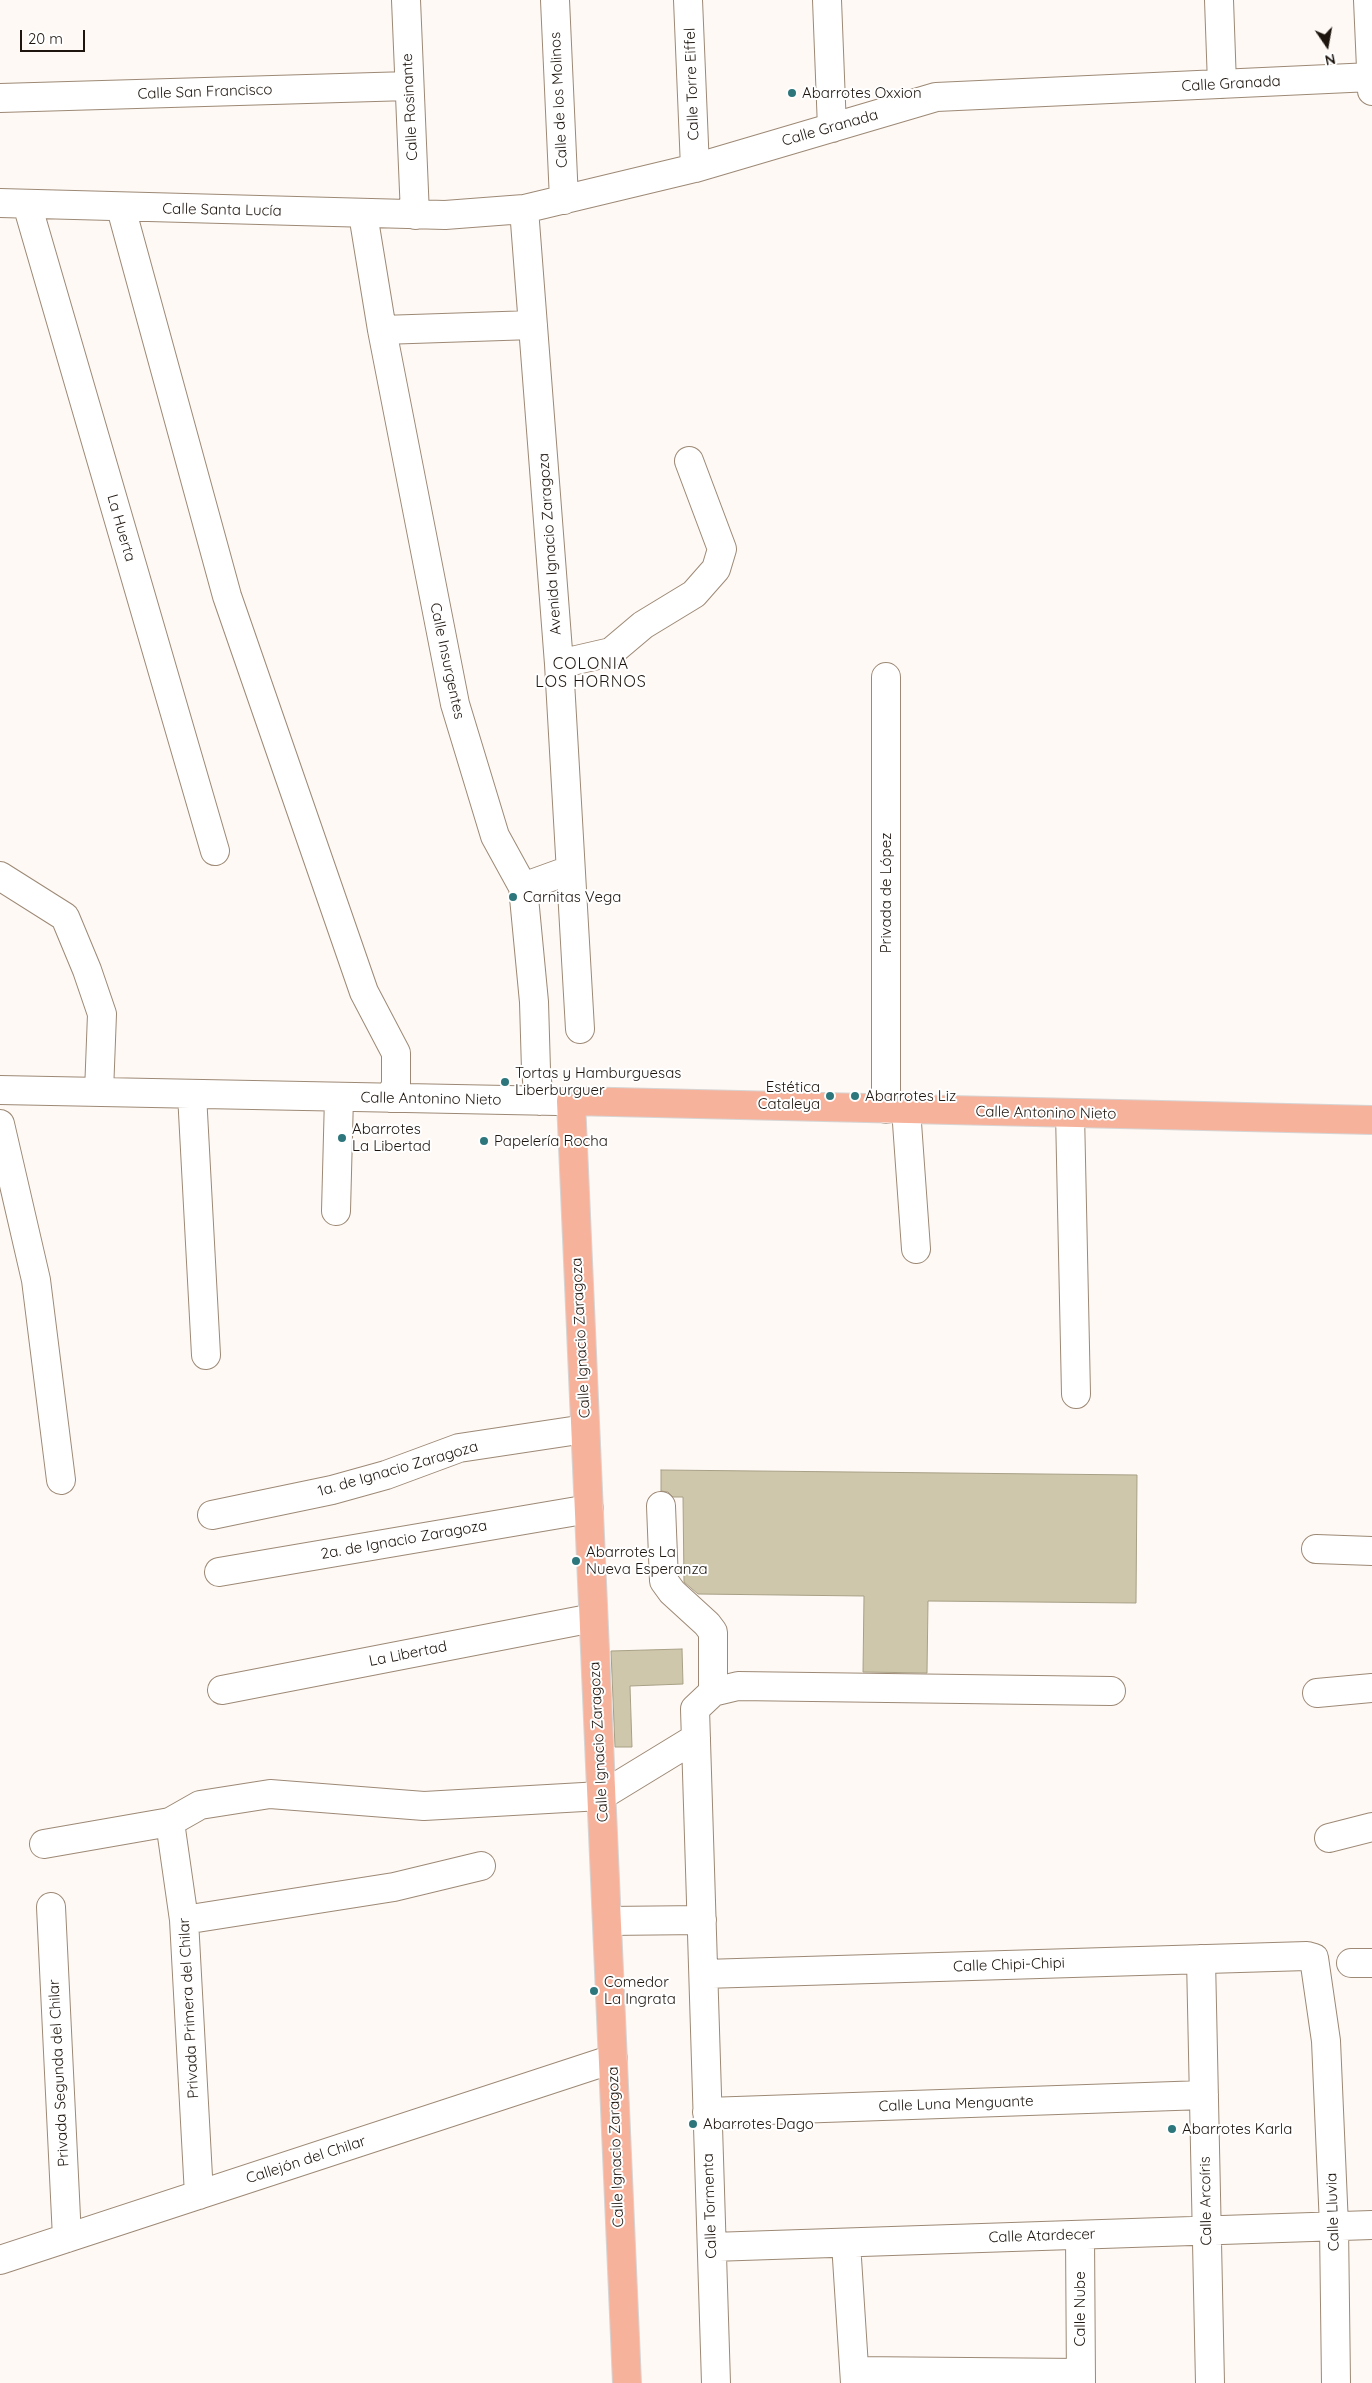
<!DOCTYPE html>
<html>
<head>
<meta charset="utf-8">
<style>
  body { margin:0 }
  #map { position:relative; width:1372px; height:2383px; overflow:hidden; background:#fef9f5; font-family:Quicksand,sans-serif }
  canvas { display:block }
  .north { position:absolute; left:1302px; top:20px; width:50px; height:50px; -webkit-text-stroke:4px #fff; paint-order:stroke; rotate:168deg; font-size:14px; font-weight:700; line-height:20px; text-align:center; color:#1d150e }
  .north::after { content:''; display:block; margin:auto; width:18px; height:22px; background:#1d150e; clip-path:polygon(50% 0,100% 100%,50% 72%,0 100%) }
  .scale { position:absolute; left:20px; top:30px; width:65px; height:22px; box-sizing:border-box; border:2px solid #1d150e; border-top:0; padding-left:6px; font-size:15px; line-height:18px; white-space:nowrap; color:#1d150e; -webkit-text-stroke:4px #fff; paint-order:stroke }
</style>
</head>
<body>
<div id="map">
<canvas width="1372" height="2383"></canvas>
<div class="north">N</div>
<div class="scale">20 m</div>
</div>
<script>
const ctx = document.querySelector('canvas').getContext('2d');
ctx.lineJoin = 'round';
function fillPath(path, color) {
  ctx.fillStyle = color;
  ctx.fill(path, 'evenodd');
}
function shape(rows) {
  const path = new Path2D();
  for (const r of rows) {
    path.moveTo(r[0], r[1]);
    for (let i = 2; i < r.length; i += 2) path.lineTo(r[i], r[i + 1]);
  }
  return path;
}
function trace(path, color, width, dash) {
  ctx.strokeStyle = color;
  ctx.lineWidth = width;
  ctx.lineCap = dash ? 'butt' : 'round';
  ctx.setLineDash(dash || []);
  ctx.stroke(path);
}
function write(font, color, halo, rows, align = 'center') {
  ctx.font = font + ' Quicksand,sans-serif';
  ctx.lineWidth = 4;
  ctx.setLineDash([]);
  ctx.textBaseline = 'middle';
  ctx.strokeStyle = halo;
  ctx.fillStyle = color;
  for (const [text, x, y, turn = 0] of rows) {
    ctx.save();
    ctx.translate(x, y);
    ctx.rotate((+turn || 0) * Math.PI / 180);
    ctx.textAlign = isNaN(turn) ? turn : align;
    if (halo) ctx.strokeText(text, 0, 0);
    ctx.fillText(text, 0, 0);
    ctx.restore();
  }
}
const building = shape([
  [661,1470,1137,1475,1136,1603,928,1601,927,1673,863,1672,864,1596,698,1594,684,1582,683,1497,673,1497,668,1492,661,1491,661,1470],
  [682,1649,683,1684,630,1686,632,1747,615,1747,611,1651,682,1649]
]);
fillPath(building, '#cfc7ab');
trace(building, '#a8a086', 1);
const minor = shape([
  [406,0,415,215],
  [555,0,564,200],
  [688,0,695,168],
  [827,0,832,128],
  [1219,0,1222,84],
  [1368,0,1372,91],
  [0,98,409,86],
  [0,203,445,215,524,209,695,168,936,97,1372,77],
  [27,204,215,851],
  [121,208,227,596,364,992,396,1053,396,1084,391,1098],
  [524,209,559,664,580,1029],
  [363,214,382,330,455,704,495,836,523,887,534,1002,536,1070,539,1101],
  [382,330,533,325],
  [559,664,611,652,643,625,694,594,716,569,722,549,689,461],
  [886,677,886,1109],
  [0,876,65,917,87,970,102,1014,99,1092],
  [523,887,570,870],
  [0,1090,557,1101],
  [192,1094,206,1355],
  [906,1109,916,1249],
  [1070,1113,1076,1394],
  [0,1124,36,1280,61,1480],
  [336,1211,339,1097],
  [661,1506,664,1581,672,1592,707,1624,713,1632,713,1692],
  [212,1515,332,1490,386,1475,459,1448,585,1429],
  [1316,1549,1372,1551],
  [219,1572,589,1509],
  [222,1690,593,1618],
  [1317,1693,1372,1688],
  [170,1822,184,1920,199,2195],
  [1329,1838,1372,1827],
  [44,1844,170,1822,200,1805,270,1794,424,1806,601,1796,696,1738],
  [51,1907,67,2238],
  [184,1920,394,1887,481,1866],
  [607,1921,702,1920],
  [1201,1959,1210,2383],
  [1351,1963,1372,1963],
  [704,1974,1307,1956,1314,1958,1326,2041,1334,2226,1336,2383],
  [707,2112,1204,2095],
  [1080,2235,1081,2383],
  [846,2243,855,2383],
  [712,2247,1372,2225],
  [0,2260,613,2059],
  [855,2371,1081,2373],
  [716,2383,695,1709,713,1692,738,1686,1111,1691]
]);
const major = shape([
  [627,2383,571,1101,1372,1120]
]);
trace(minor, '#9d8975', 30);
trace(major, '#d6d5d4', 30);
trace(minor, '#fff', 28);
trace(major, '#f7b29c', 28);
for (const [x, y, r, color] of [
  [792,93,5,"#2c767c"],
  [513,897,5,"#2c767c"],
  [505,1082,5,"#2c767c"],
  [830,1096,5,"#2c767c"],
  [855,1096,5,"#2c767c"],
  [342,1138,5,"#2c767c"],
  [484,1141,5,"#2c767c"],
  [576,1561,5,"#2c767c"],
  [594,1991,5,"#2c767c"],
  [693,2124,5,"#2c767c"],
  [1172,2129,5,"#2c767c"]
]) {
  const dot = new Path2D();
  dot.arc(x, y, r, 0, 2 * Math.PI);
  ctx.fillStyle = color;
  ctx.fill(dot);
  trace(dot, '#fff', 2);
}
write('15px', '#1d150e', '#fff', [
  ["Calle Torre Eiffel",692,84,-92],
  ["Calle Granada",1231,84,-3],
  ["Calle San Francisco",205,92,-2],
  ["Calle de los Molinos",559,100,-93],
  ["Calle Rosinante",410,107,-93],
  ["Calle Granada",830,128,-16],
  ["Calle Santa Lucía",222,210,1],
  ["La Huerta",121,528,74],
  ["Avenida Ignacio Zaragoza",550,544,-94],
  ["Calle Insurgentes",447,661,78],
  ["Privada de López",886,893,-90],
  ["Calle Antonino Nieto",431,1099,1],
  ["Calle Antonino Nieto",1046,1113,1],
  ["Calle Ignacio Zaragoza",581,1338,-93],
  ["1a. de Ignacio Zaragoza",398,1469,-16],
  ["2a. de Ignacio Zaragoza",404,1540,-10],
  ["La Libertad",408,1654,-11],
  ["Calle Ignacio Zaragoza",599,1742,-93],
  ["Calle Chipi-Chipi",1009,1965,-2],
  ["Privada Primera del Chilar",189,2008,-93],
  ["Privada Segunda del Chilar",59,2073,-93],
  ["Calle Luna Menguante",956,2104,-2],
  ["Calle Ignacio Zaragoza",616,2147,-92],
  ["Callejón del Chilar",306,2160,-18],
  ["Calle Arcoíris",1206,2201,-91],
  ["Calle Tormenta",710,2206,-92],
  ["Calle Lluvia",1333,2212,-92],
  ["Calle Atardecer",1042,2236,-2],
  ["Calle Nube",1080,2309,-90]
]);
write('15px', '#1d150e', '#fff', [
  ["Abarrotes Oxxion",802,93],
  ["Carnitas Vega",523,897],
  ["Tortas y Hamburguesas",515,1073],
  ["Liberburguer",515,1090],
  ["Estética",820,1087,"right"],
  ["Cataleya",820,1104,"right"],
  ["Abarrotes Liz",865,1096],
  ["Abarrotes",352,1129],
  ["La Libertad",352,1146],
  ["Papelería Rocha",494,1141],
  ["Abarrotes La",586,1552],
  ["Nueva Esperanza",586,1569],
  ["Comedor",604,1982],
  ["La Ingrata",604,1999],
  ["Abarrotes Dago",703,2124],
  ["Abarrotes Karla",1182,2129]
], 'left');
ctx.letterSpacing = '1px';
write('16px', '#1d150e', '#fff', [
  ["COLONIA",591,664],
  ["LOS HORNOS",591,682]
]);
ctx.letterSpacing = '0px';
</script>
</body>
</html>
